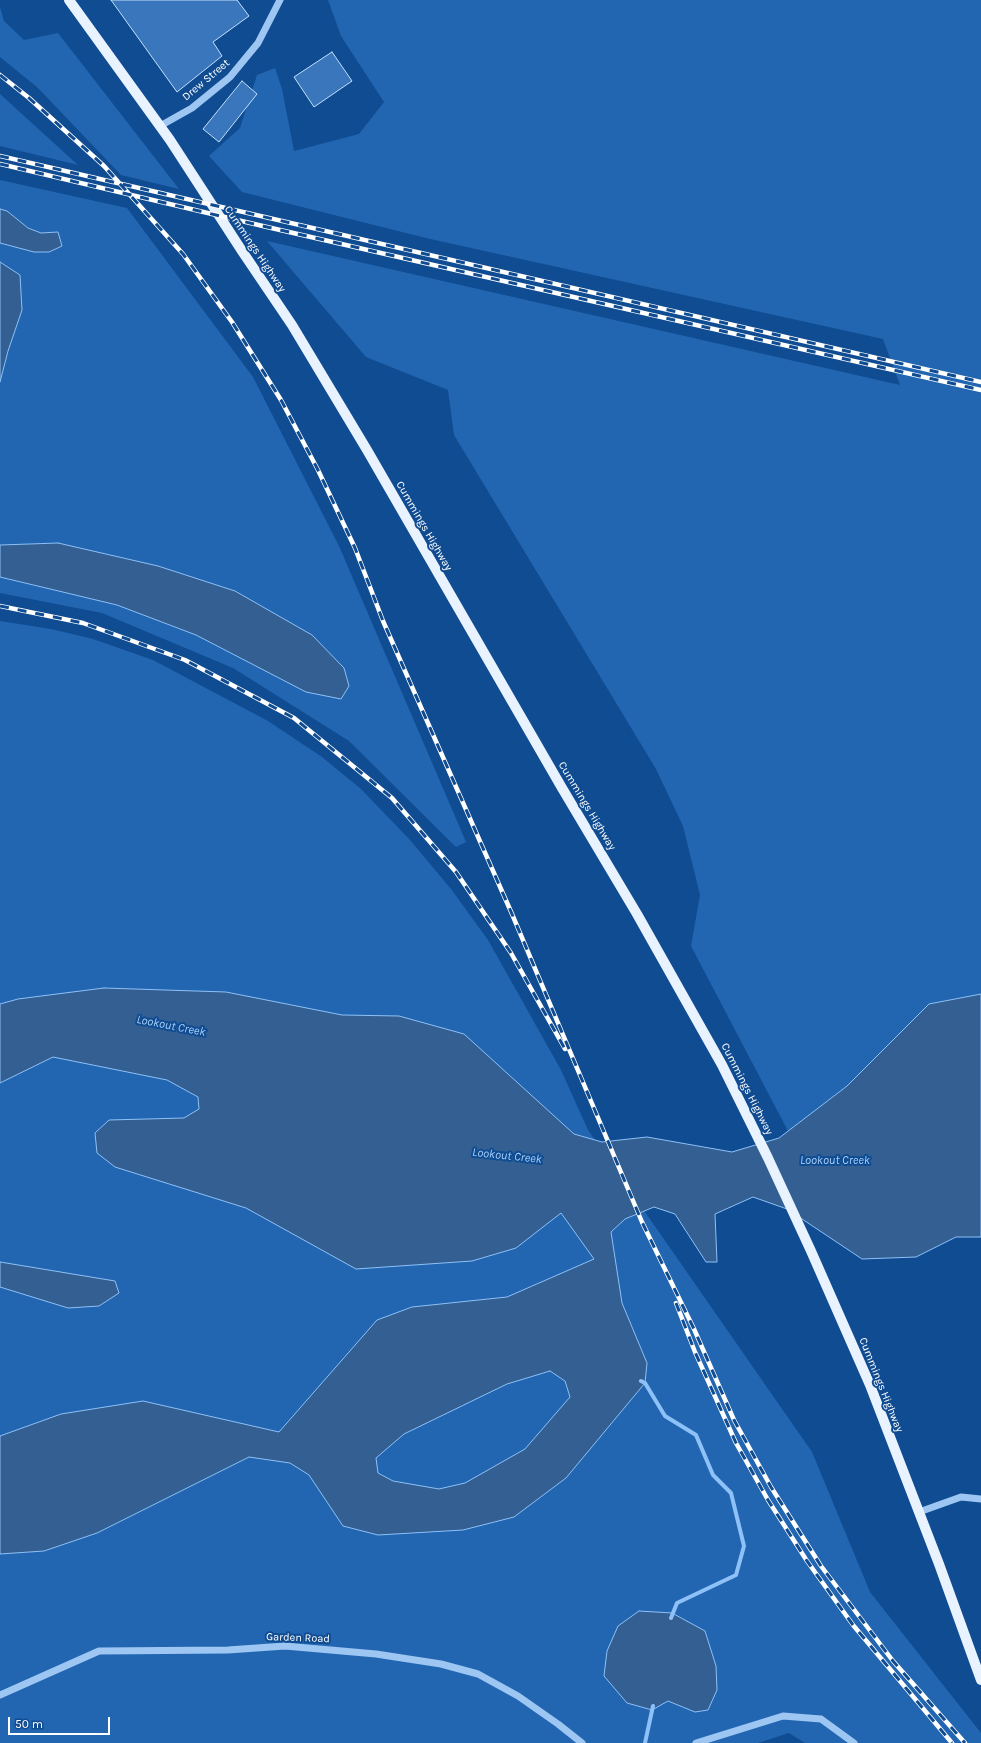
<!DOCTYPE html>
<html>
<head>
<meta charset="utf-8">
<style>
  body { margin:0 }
  #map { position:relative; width:981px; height:1743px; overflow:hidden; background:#104c92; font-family:Karla,sans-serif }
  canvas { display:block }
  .scale { position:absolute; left:8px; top:1717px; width:102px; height:18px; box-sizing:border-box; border:2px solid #fff; border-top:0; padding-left:5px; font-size:12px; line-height:14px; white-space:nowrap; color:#fff; -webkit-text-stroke:3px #104c92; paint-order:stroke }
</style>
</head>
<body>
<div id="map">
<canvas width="981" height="1743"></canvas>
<div class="scale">50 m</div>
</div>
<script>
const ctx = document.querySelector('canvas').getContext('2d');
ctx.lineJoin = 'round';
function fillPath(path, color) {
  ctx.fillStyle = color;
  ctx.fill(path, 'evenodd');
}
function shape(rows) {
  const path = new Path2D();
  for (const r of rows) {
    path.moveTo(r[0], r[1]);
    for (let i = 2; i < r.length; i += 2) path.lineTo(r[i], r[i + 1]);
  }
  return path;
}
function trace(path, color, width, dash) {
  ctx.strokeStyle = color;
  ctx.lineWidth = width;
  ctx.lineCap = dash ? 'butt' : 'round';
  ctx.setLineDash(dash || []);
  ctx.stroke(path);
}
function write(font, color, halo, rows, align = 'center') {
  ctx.font = font + ' Karla,sans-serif';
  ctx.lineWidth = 4;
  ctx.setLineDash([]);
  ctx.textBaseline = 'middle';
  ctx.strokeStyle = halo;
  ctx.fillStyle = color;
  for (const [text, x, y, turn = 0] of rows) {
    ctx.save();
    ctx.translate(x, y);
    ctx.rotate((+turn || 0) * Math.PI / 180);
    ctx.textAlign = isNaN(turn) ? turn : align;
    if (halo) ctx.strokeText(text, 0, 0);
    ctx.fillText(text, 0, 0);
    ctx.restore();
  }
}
fillPath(shape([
  [328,0,981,0,981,994,929,1004,847,1086,788,1131,691,946,700,895,683,826,656,769,454,435,448,390,366,357,267,241,900,385,883,339,426,238,242,192,209,156,240,128,257,75,275,68,282,89,294,151,359,134,384,102,341,36],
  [0,7,4,21,24,40,58,33,179,189,121,175,38,88,0,57],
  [0,94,78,165,0,146],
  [0,180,127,208,253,377,339,546,466,842,456,847,349,741,233,668,102,613,0,593,0,577,117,605,196,635,58,543,0,545,0,382,8,351,20,276,0,262,0,243,10,245,58,232,41,233,28,228,7,211,0,209],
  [0,621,51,629,93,639,153,660,268,721,322,757,361,789,410,840,451,889,488,940,561,1070,588,1130,812,1452,870,1592,981,1733,981,1743,805,1743,789,1733,758,1743,0,1743]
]), '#2266b2');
const water = shape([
  [0,209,7,211,28,228,41,233,58,232,62,246,49,252,34,252,0,243,0,209],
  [0,262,20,275,22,310,8,351,0,382,0,262],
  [58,543,158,566,235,591,312,635,344,668,349,686,341,699,306,692,196,635,117,605,0,577,0,545,58,543],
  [104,988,226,992,342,1015,399,1016,464,1034,574,1134,602,1142,647,1137,732,1152,779,1138,847,1086,929,1004,981,994,981,1237,956,1237,916,1257,862,1259,787,1209,753,1197,715,1214,717,1262,706,1262,675,1214,654,1207,625,1219,611,1232,622,1303,647,1363,645,1383,566,1478,514,1517,463,1530,378,1535,343,1526,309,1475,290,1463,249,1457,97,1533,44,1551,0,1554,0,1436,61,1414,143,1401,279,1432,377,1320,412,1307,507,1297,594,1259,561,1213,516,1248,472,1261,356,1269,246,1208,115,1167,97,1153,95,1133,109,1120,184,1118,199,1109,198,1097,167,1080,53,1057,0,1083,0,1004,18,999,104,988],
  [550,1371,565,1381,570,1397,525,1449,465,1483,439,1489,393,1481,378,1473,376,1458,404,1434,507,1384,550,1371],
  [0,1262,115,1281,119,1293,99,1306,68,1308,0,1287,0,1262],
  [639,1611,672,1613,705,1631,716,1666,717,1690,708,1710,695,1712,668,1701,652,1710,627,1703,604,1676,607,1651,618,1626,639,1611]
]);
fillPath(water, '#335f92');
trace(water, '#8ec1f7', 1);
trace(shape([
  [641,1381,645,1383,665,1416,696,1435,713,1475,731,1493,744,1546,736,1575,677,1603,671,1618],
  [645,1743,653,1706]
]), '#8ec1f7', 4);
const building = shape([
  [111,0,237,0,249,16,213,42,222,56,177,92,111,0],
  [332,52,352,81,314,107,294,77,332,52],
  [242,81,257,94,219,142,203,129,242,81]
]);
fillPath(building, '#3976bb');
trace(building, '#c4e0fd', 1);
trace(shape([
  [160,126,192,108,230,77,258,43,280,0],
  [919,1512,961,1497,981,1499],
  [0,1695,99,1651,228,1650,285,1646,376,1654,441,1664,478,1674,518,1696,558,1724,582,1743],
  [696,1743,783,1716,821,1719,854,1743]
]), '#9dc6f3', 7);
trace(shape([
  [69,0,170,140,242,251,292,325,367,450,562,788,637,914,722,1065,768,1158,811,1251,870,1385,939,1564,981,1680]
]), '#e9f2ff', 10);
const rail = shape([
  [0,75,29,98,104,166,183,254,232,322,281,400,318,470,355,548,383,621,512,914,642,1222,694,1329,734,1420,771,1487,821,1566,893,1661,965,1743],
  [0,156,981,382],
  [0,164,267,227,981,390],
  [0,606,83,623,185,660,294,718,392,798,456,872,511,953,565,1049],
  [676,1303,695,1352,736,1443,768,1500,807,1561,853,1625,952,1743]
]);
trace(rail, '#fff', 4.5);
trace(rail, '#104c92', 3, [9]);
write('11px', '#fff', '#104c92', [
  ["Drew Street",206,80,-40],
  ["Cummings Highway",255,249,56],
  ["Cummings Highway",424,526,60],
  ["Cummings Highway",587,806,59],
  ["Cummings Highway",747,1089,63],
  ["Cummings Highway",881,1385,68],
  ["Garden Road",298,1638,2]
]);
write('italic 12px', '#a9d0fa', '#104c92', [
  ["Lookout Creek",171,1026,11],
  ["Lookout Creek",507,1156,6],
  ["Lookout Creek",835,1161]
]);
</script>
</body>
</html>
